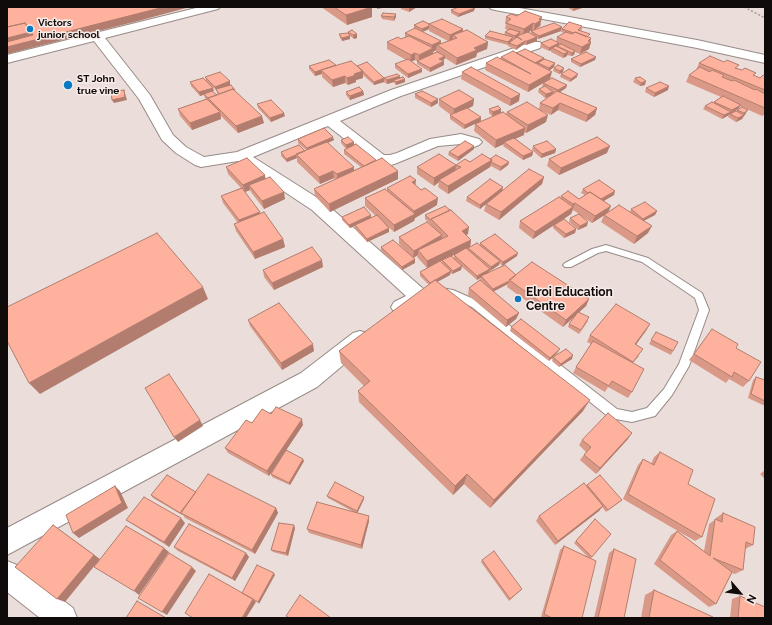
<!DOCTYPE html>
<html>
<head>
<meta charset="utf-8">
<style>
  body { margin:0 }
  #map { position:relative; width:772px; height:625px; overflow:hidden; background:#ebdeda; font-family:Raleway,sans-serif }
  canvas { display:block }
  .frame { position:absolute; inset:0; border:8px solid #0f0b0a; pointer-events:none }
  .north { position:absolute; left:720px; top:573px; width:40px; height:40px; -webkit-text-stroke:3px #f8ebe7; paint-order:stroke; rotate:118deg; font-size:11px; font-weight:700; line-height:16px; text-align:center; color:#0f0b0a }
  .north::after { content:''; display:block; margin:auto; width:14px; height:18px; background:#0f0b0a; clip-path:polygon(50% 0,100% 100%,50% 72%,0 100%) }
</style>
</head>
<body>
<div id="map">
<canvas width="772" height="625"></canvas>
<div class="frame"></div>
<div class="north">N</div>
</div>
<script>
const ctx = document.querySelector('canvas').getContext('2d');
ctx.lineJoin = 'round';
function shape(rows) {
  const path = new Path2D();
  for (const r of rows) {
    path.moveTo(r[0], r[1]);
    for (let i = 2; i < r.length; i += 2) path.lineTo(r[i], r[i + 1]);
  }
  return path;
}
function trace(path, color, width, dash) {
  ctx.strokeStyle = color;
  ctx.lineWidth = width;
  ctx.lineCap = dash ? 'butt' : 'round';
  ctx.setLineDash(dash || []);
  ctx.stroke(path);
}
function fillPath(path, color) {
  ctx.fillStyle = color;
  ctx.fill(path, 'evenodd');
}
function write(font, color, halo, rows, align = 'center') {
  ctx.font = font + ' Raleway,sans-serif';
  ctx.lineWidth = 3;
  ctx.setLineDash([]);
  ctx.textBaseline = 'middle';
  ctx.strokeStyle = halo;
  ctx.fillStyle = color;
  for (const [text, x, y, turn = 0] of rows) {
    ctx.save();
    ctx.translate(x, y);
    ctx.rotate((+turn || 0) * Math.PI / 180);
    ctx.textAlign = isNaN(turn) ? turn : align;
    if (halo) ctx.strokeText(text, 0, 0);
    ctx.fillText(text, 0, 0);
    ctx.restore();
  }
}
const service = shape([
  [606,245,648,258,702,293,709,310,689,366,672,395,655,416,632,422,610,418,472,307,451,297,438,295,436,292,438,289,441,288,453,290,478,301,617,409,632,412,647,408,664,389,679,364,699,310,695,298,642,262,606,251,598,253,571,267,565,267,563,265,565,263,592,249,606,245]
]);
const minor = shape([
  [200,7,220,7,218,9,105,38,150,95,173,135,186,147,204,157,237,152,391,90,532,42,540,42,542,45,540,48,401,96,340,121,384,155,390,155,397,153,430,139,461,134,479,139,482,142,479,145,474,147,461,144,438,146,397,163,391,165,380,164,374,162,328,126,253,157,324,202,428,293,431,298,428,303,401,315,394,312,391,307,394,302,406,296,312,210,238,161,201,167,195,165,176,153,162,140,139,99,94,41,7,63,7,55,200,7],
  [489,7,514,7,697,40,765,55,765,63,697,48,495,10,491,9,489,7],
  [360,331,367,333,370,339,367,345,317,387,7,555,7,528,301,373,353,333,360,331],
  [7,561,17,565,73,608,77,618,40,618,7,592,7,561]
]);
trace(service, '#978b87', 2);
trace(minor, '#978b87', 2);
trace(shape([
  [744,7,765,18]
]), '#a49a97', 1.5, [2, 2]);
fillPath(service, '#fff');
fillPath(minor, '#fff');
fillPath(shape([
  [321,7,372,7,372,17,347,25],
  [401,7,417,7,409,12,401,9],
  [567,7,582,7,582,8,573,11],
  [451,10,474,11,458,17,451,13],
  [396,14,396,17,394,21,382,19,381,16],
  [506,17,541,24,540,26,534,30,562,27,561,31,538,39,537,38,537,41,526,45,524,44,516,50,508,46,508,45,485,39,485,36,504,35,505,32,508,30,505,29,506,24,505,24],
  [532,30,533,30,531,31,531,33,528,32],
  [429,24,463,29,463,31,488,42,487,49,477,53,476,57,456,65,445,58,445,59,442,60,444,61,444,65,430,72,417,64,417,61,415,60,411,62,422,72,408,78,395,68,395,64,406,60,387,49,387,42,401,39,405,37,405,33,414,29,414,25],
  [429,29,429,31,448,41,441,44,423,32],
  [436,50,436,52,433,53,433,52],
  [582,26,582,30,580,31,589,38,590,42,591,42,589,49,580,54,575,52,574,55,571,56,567,55,567,56,563,58,551,52,551,50,549,51,540,47,541,43,556,42,557,37,564,33,561,32,562,29],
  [348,32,357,38,354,39,350,36,350,39,342,41,340,38,339,34,348,34],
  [516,53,544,59,555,63,554,67,549,70,550,79,528,92,485,70,486,63,500,59,501,57],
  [596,57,595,60,580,67,571,62,571,59],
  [699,63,737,68,760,78,765,76,765,114,762,116,740,106,739,108,735,111,737,111,737,110,746,114,744,116,742,119,736,122,728,117,729,115,722,119,703,109,705,106,714,103,714,102,721,97,686,82,689,75,696,70],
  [336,65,357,66,384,82,374,85,363,75,363,78,356,80,356,82,348,85,345,83,333,87,322,77,322,74,315,76,309,69,309,66],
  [554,68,563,72,559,74,553,71],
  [462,72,519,101,510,106,461,79],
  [561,74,577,77,570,82,560,77],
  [205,77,230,81,230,85,236,92,264,123,238,133,221,116,221,119,192,130,180,116,178,109,206,99,205,98,204,95,200,96,191,86,190,82,213,92,217,95,218,95,216,90,206,81],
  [400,77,405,79,405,82,396,85,394,83,394,82,387,84,384,82,384,78],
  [635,78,645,85,640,86,633,82],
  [543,83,567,85,566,88,560,92,597,108,595,115,586,122,558,110,551,115,542,111,546,122,526,133,524,132,524,135,515,139,533,152,532,156,523,160,503,146,504,144,495,148,474,131,475,124,506,114,507,112,539,109,540,103,549,96,545,98,538,92,539,89,543,87,542,87],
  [646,88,668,90,654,97,645,92],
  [363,91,364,95,350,100,346,95,346,92],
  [415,94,438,99,438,103,431,107,415,98],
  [439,99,474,99,473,106,468,108,481,121,464,129,450,119,450,115,451,115,439,106],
  [257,104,285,116,271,122,258,108],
  [489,109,501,109,501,113,492,116,489,113],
  [298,139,334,140,328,143,354,170,361,167,344,154,344,150,346,149,341,143,341,140,354,142,354,145,398,179,330,212,315,196,314,189,335,179,334,178,320,184,297,162,297,158,287,162,281,156,281,152,305,151,306,150,298,143],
  [474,146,474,149,458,161,448,155,449,152],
  [533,146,556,149,555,153,541,158,532,150],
  [607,153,559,175,547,166,549,159],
  [490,159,509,162,508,165,500,171,491,166,490,167,448,194,438,187,439,182,434,186,417,174,417,167,456,165,455,170,456,165,470,162],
  [226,167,265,175,265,178,285,199,264,209,251,192,250,190,245,192,260,214,283,239,285,247,255,259,236,231,234,224,238,223,223,203,221,196,241,188,228,174],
  [544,177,542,184,499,220,484,211,486,204,480,209,466,201,467,197,503,187,502,190],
  [415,185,437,205,415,218,414,221,394,232,382,221,389,228,389,232,367,242,355,229,355,226,350,228,342,220,342,217,371,218,376,216,365,206,365,198,387,190,387,188],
  [583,189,614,195,604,201,608,212,630,212,631,209,657,211,655,215,644,221,648,233,634,244,601,222,604,215,592,223,579,215,587,226,578,230,569,222,570,218,579,214,573,210,571,214,558,223,576,229,575,233,564,238,553,228,553,225,533,239,519,228,520,221,560,198,561,196,579,199,585,195,581,193],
  [425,215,468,234,466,235,471,240,470,247,480,245,480,243,517,256,502,266,500,263,499,265,490,271,489,270,489,273,516,275,589,299,586,306,579,312,588,321,579,334,568,327,569,324,575,316,563,327,507,287,508,284,493,292,519,313,516,319,506,327,468,295,469,288,484,283,480,280,481,277,477,280,460,265,462,266,461,270,452,274,450,272,450,275,437,282,583,411,490,508,464,484,453,495,359,402,358,391,364,386,341,363,339,351,429,285,420,276,420,272,442,263,442,260,427,268,417,257,418,255,413,258,415,259,415,263,402,270,381,251,381,247,409,254,399,244,399,237,430,225,430,224,425,219],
  [461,251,454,255,454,258,452,256],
  [323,267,274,290,264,277,263,270],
  [248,320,314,351,282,370,250,326],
  [650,324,636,345,639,356,633,363,632,392,628,398,608,387,605,392,573,373,576,367,591,344,587,342,590,335],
  [511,327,558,352,549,361,510,331],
  [656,332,673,351,671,355,649,344],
  [707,336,736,348,749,381,743,387,729,379,726,383,689,360],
  [553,357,572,359,559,367,552,361],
  [756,377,765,380,765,406,748,398,753,380],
  [271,414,303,425,286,450,304,461,290,485,272,477,271,474,285,452,269,476,228,453,225,448,252,423],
  [628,439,596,474,580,460,586,452,579,445,582,440],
  [660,452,688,484,702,537,695,541,623,499,638,465,643,459,651,464,654,457],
  [765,470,765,479,760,474],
  [587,485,622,500,606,512,602,507,599,511,555,545,536,521,539,516,586,486],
  [196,492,276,508,278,513,255,554,185,518,183,515,182,515,153,498,151,495],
  [327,496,364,499,357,513,369,521,362,549,309,533,307,529,352,511,328,498],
  [723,513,753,545,745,549,743,570,735,574,732,573,716,604,709,607,654,564,671,535,677,531,704,551,709,524,716,519,716,518],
  [595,519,592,557,591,558,582,618,543,618,541,617,560,550,564,546,588,557,574,543],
  [126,520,185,523,169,547,132,524],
  [295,528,288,556,273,552,271,550],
  [174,547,246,553,249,557,235,581,178,551],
  [614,549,624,618,594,618,609,553],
  [482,560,522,589,509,601,481,562],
  [654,590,713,618,641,618,645,595],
  [740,596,765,618,730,618,732,599]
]), '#da9987');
fillPath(shape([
  [164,7,190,7,138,21,7,54,7,38,31,32],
  [372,7,372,17,347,25,346,15],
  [377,7,382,7,382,8,377,9],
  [412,7,417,7,409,12,409,8],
  [574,7,582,7,582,8,573,11],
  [475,8,474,11,458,17,459,14],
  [396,14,396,17,394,21,394,17],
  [542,17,540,26,534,30,535,24,539,19],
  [533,23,532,30,523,36,524,29],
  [429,26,429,29,422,32,422,29],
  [562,27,561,31,538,39,539,36],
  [463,29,462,36,457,38,453,35,452,41,449,42,450,35],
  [520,32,519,36,514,39,515,36],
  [357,34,357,38,354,39,353,35],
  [350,36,350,39,342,41,342,38],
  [513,37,512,40,509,43,508,45,508,42],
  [537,37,537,41,526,45,527,41],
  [591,38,590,43,591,42,589,49,580,54,582,47],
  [441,41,441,47,437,45,436,50,433,52,433,55,419,62,419,55,432,49,432,45],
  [525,41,524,44,516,50,517,46],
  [488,42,487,49,477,53,476,57,456,65,457,58,474,48],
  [559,43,559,47,557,46,556,48,552,48,551,50,549,51,549,48],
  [575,51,574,55,571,56,572,53],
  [568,52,567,56,563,58,564,54],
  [415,53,415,60,410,62,411,55],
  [445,56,445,59,438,62,439,59],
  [596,57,595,60,580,67,581,64],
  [544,58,544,61,538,63,537,65,534,63],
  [444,61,444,65,430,72,430,68],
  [555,63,554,67,548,72,549,68],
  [564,68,563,72,559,74,560,71],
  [422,69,422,72,408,78,408,74],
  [321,70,322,74,315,76,315,72],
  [363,71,363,78,356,80,356,82,348,85,347,78,354,74],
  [552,72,550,79,528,92,529,85],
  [578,74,577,77,570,82,571,79],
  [345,76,345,83,333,87,332,80],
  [400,76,400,79,394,80,394,82,387,84,387,80],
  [384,78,384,82,374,85,374,82],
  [405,79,405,82,396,85,396,82],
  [230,81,230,85,216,90,215,87],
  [646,81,645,85,640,86,641,83],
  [567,85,566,88,557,94,558,90],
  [669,86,668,90,654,97,655,93],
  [213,88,214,91,200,96,199,92],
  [124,90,127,100,114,103,112,100],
  [363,91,364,95,350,100,350,96],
  [553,92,552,95,545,98,546,94],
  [520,94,519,101,510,106,511,99],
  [438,99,438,103,431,107,431,103],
  [474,99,473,106,453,116,454,109],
  [560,103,558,110,551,115,553,108],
  [741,105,739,108,730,114,732,110],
  [597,108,595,115,586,122,588,115],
  [501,109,501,113,492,116,493,112],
  [748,110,742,119,736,122,738,118,743,116,744,113],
  [220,112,221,119,192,130,190,123],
  [731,112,729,115,722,119,724,115],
  [284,113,285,116,271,122,270,118],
  [548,115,546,122,526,133,528,125],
  [262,116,264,123,238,133,236,126],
  [481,117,481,121,464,129,465,125],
  [525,128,524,135,505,143,504,142,504,144,495,148,496,140],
  [333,137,334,140,308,151,307,148],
  [354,142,354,146,347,149,346,145],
  [474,146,474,149,458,161,458,157],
  [610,146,607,153,559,175,561,168],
  [556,149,555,153,541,158,542,154],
  [533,152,532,156,523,160,523,156],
  [296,155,297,158,287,162,286,159],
  [492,160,490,167,448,194,448,186],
  [509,162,508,165,500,171,501,167],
  [456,165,455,173,439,180,439,182,434,186,434,178],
  [354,167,354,175,338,182,337,174],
  [333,171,334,178,320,184,319,177],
  [398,171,398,179,330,212,329,204],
  [265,175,266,182,249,185,250,190,245,192,243,185],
  [544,177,542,184,499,220,501,212],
  [416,180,415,188,412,182],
  [503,187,502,191,480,209,480,205],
  [615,191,614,195,598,204,599,201],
  [284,192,285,199,264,209,262,201],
  [438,198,437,205,415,218,414,221,394,232,394,225,414,215,414,211],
  [575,203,571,214,533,239,535,232,572,208,573,204],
  [611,206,608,213,592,223,595,216],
  [657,211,655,215,641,222,643,219],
  [260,212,262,219,241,227,239,220],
  [371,215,371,219,350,228,349,225],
  [588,222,587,226,578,230,580,226],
  [652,226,648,233,634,244,637,236],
  [469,227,468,234,460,238,462,231],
  [389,228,389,232,367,242,367,239],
  [576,229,575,233,564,238,566,234],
  [442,235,441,242,418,250,418,255,413,258,414,251],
  [283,239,285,247,255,259,253,252],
  [471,240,470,247,427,268,427,261],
  [518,253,517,256,502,266,503,262],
  [415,259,415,263,402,270,402,267],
  [322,260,323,267,274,290,272,283],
  [500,261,499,265,490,271,491,267],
  [462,266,461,270,452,274,453,271],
  [490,269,489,273,477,280,477,276],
  [451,271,450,275,430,286,430,283],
  [509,281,508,284,492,292,493,289],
  [203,287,208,299,40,394,29,383],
  [589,299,586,306,563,327,566,320],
  [519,313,516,319,506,327,507,320],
  [650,324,646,331,631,351,635,344],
  [313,344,314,351,282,370,281,363],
  [560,349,558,352,549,361,550,358],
  [573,355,572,359,559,367,561,364],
  [590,400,583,411,490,508,494,500],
  [302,419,303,425,269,476,267,471],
  [200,420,203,426,178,442,174,437],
  [632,433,628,439,596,474,600,468],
  [303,459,304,461,290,485,289,483],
  [467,474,464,484,453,495,455,486],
  [115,486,120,491,128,508,79,538,73,533],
  [364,497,364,499,357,514,357,511],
  [603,506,599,511,555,545,558,541],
  [276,508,278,513,255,554,252,550],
  [369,516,369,521,362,549,361,545],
  [181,518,185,523,169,547,164,542],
  [53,525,100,559,65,602,57,599],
  [294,525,295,528,288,556,286,553],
  [164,548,169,552,139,595,134,591],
  [246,553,249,557,235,581,232,578],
  [192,567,196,571,167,615,162,612],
  [274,573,275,575,259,604,258,602],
  [253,599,256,602,246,618,242,618]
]), '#b27d6e');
const building = shape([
  [7,7,164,7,7,47,7,42,33,35,25,23,7,27,7,7],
  [334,7,372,7,346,15,334,7],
  [459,7,474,7,475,8,459,14,451,10,459,7],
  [525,11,542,17,539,19,541,20,535,24,533,23,524,29,506,23,511,19,506,17,511,14,517,16,525,11],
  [383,13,396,14,394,17,381,16,383,13],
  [442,19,463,29,450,35,429,24,442,19],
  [423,21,429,24,429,26,422,29,414,25,423,21],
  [569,22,582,26,578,30,590,34,587,37,575,32,574,33,562,29,569,22],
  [25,23,31,32,7,38,7,27,25,23],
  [554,23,562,27,539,36,531,31,554,23],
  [415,28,441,41,432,45,405,33,415,28],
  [510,29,520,32,515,36,505,32,510,29],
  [352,30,357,34,353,35,348,32,352,30],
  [467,30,488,42,474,48,477,50,457,58,437,45,457,38,453,35,467,30],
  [490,31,513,37,508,42,485,36,490,31],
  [528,32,537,37,527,41,525,41,517,46,509,43,517,37,522,40,517,36,528,32],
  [566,32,572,34,575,32,591,38,588,41,591,42,582,47,557,37,566,32],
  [348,33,350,36,342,38,339,34,348,33],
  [409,36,433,48,419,55,415,53,411,55,387,42,398,37,401,39,409,36],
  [551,39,559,43,549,48,541,43,551,39],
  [561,44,575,51,572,53,557,46,561,44],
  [556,46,568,52,564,54,552,48,556,46],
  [525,49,544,58,535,63,516,53,525,49],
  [513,51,552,72,529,85,486,63,497,57,531,74,501,57,513,51],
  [437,52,445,56,439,59,444,61,430,68,417,61,437,52],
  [586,52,596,57,581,64,571,59,586,52],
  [710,56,724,62,727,60,739,65,735,68,742,70,745,68,756,73,753,75,760,78,763,75,765,76,765,90,699,63,710,56],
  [408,59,422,69,408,74,395,64,408,59],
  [544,59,555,63,549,68,538,63,544,59],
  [329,60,336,65,315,72,309,66,329,60],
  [351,61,363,71,354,74,356,75,347,78,345,76,332,80,321,70,351,61],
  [367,62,384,78,374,82,357,66,367,62],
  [558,65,564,68,560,71,554,68,558,65],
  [471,67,520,94,511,99,462,72,471,67],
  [700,67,710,72,712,70,724,75,722,77,732,81,734,80,755,90,756,89,765,94,765,108,689,75,700,67],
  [569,69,578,74,571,79,561,74,569,69],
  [220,72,230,81,215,87,205,77,220,72],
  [397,74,400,76,387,80,384,78,397,74],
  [403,77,405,79,396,82,394,80,403,77],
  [640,77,646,81,641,83,635,78,640,77],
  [203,78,213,88,199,92,190,82,203,78],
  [552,78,567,85,558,90,543,83,552,78],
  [660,82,669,86,655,93,646,88,660,82],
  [231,85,235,90,234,90,233,89,219,94,216,89,231,85],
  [545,86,553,92,546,94,539,89,545,86],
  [359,87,363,91,350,96,346,92,359,87],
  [233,89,262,116,236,126,208,98,233,89],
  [124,90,125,97,112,100,111,92,124,90],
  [459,90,474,99,454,109,439,99,459,90],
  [212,91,217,95,208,98,204,94,212,91],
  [422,91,438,99,431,103,415,94,422,91],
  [557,91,597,108,588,115,560,103,553,108,540,103,557,91],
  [723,96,741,105,732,110,714,102,723,96],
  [207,99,220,112,190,123,178,109,207,99],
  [271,100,284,113,270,118,257,104,271,100],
  [527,102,548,115,528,125,507,112,527,102],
  [712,102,731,112,724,115,705,106,712,102],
  [498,106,501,109,493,112,489,109,498,106],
  [742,107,748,110,744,113,737,110,742,107],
  [467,108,481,117,465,125,450,115,467,108],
  [736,111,744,115,738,118,730,114,736,111],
  [503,112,525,128,496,140,475,124,503,112],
  [324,128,333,137,307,148,298,139,324,128],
  [348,137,354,142,346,145,341,140,348,137],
  [597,137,610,146,561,168,549,159,597,137],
  [514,138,533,152,523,156,504,142,514,138],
  [465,141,474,146,458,157,449,152,465,141],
  [547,141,556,149,542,154,533,146,547,141],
  [327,142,354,167,337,174,333,171,319,177,296,154,327,142],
  [356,144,376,160,364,166,344,150,356,144],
  [299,145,305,151,286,159,281,152,299,145],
  [439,154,456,165,434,178,417,167,439,154],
  [482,154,492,160,448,186,439,180,461,167,456,165,465,159,470,162,482,154],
  [496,155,509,162,501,167,491,162,492,160,490,159,496,155],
  [247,158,265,175,243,185,226,167,247,158],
  [382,158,398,171,329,204,314,189,382,158],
  [529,169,544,177,501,212,486,204,529,169],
  [410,176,416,180,412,182,421,190,425,188,438,198,414,211,387,188,410,176],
  [270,177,284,192,262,201,249,185,270,177],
  [490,179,503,187,480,205,467,197,490,179],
  [599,180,615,191,601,199,590,192,588,193,583,189,599,180],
  [242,188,260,212,239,220,221,196,242,188],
  [385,189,415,214,394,225,365,198,385,189],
  [568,191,579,199,590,192,611,206,595,216,575,203,573,204,561,196,568,191],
  [559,197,573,207,535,232,520,221,559,197],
  [645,202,657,211,643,219,631,209,645,202],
  [619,205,652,226,637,236,604,215,619,205],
  [445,206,450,210,431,219,431,220,425,215,445,206],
  [364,207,371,215,349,225,342,217,364,207],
  [451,210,469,227,462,231,471,240,427,261,418,250,448,236,431,219,451,210],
  [264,212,283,239,253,252,234,224,264,212],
  [579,214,588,222,580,226,570,218,579,214],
  [377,215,389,228,367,239,355,225,377,215],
  [564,219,576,229,566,234,554,225,564,219],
  [427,222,442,235,414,251,399,237,427,222],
  [157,233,203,287,29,383,7,341,7,307,157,233],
  [495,234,518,253,503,262,480,243,495,234],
  [393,240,415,259,402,267,381,247,393,240],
  [477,243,500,261,491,267,468,248,477,243],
  [312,247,322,260,272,283,263,270,312,247],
  [466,248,490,269,477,276,454,255,466,248],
  [451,256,462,266,453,271,442,260,451,256],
  [440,261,451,271,430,283,420,272,440,261],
  [532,262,589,299,566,320,509,280,532,262],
  [505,265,516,275,509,281,493,289,481,276,505,265],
  [435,280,590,400,494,500,467,474,455,486,358,391,370,381,339,351,435,280],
  [480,280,519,313,507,320,469,288,480,280],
  [279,303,313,344,281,363,248,320,279,303],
  [616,304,650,324,635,344,643,349,633,362,590,335,616,304],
  [578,312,589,317,581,330,569,324,578,312],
  [521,319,560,349,550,358,511,327,521,319],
  [712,329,738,344,736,348,761,362,749,381,734,372,732,377,694,354,712,329],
  [656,332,678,342,673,351,651,340,656,332],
  [593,341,644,369,632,392,612,381,609,386,576,367,593,341],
  [566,349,573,355,561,364,553,357,566,349],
  [169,374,200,420,174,437,145,388,169,374],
  [756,377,765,380,765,401,751,394,756,377],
  [276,407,302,419,267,471,225,448,246,420,252,423,262,409,271,414,276,407],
  [608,413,632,433,600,468,584,455,591,447,582,440,608,413],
  [286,450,303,459,289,483,271,474,286,450],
  [660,452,693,470,688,484,715,499,702,537,628,494,643,459,654,465,660,452],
  [208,474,276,508,252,550,181,513,208,474],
  [167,475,196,492,180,513,151,495,167,475],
  [600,475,622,500,608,510,587,485,600,475],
  [335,482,364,497,357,511,327,496,335,482],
  [584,483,603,506,558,541,539,516,584,483],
  [115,486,122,503,73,533,66,515,115,486],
  [144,497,181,518,164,542,126,520,144,497],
  [317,502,369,516,361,545,307,529,317,502],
  [723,513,755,527,753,545,746,542,743,570,713,558,732,572,716,604,660,560,677,531,710,556,715,519,722,522,723,513],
  [595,519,611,534,592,557,576,541,595,519],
  [279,523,294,525,286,553,271,550,279,523],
  [189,524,246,553,232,578,174,547,189,524],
  [53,525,94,555,57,599,15,567,53,525],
  [126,526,164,548,134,591,94,567,126,526],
  [564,546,596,561,582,618,552,618,544,614,564,546],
  [614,549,636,559,624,618,598,618,614,549],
  [494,551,522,589,510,599,482,560,494,551],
  [169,553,192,567,162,612,138,598,169,553],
  [257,565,274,573,258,602,242,593,257,565],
  [209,574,253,599,242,618,193,618,185,613,209,574],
  [654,590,713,617,713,618,649,618,654,590],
  [300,595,331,618,289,618,286,616,300,595],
  [740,596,765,607,765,618,738,618,740,596],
  [137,601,166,618,126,618,137,601]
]);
fillPath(building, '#feb29d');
trace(building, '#b27d6e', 1);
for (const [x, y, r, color] of [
  [30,29,4,"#087ac4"],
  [68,85,5,"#087ac4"],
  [518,299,4,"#087ac4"]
]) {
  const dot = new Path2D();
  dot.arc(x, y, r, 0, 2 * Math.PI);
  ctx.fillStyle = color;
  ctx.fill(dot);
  trace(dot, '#f8ebe7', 1.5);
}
write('bold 10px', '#0f0b0a', '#f8ebe7', [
  ["Victors",38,23],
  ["junior school",38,35],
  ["ST John",77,79],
  ["true vine",77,91]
], 'left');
write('bold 12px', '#0f0b0a', '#f8ebe7', [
  ["Elroi Education",526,292],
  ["Centre",526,306]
], 'left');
</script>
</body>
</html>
